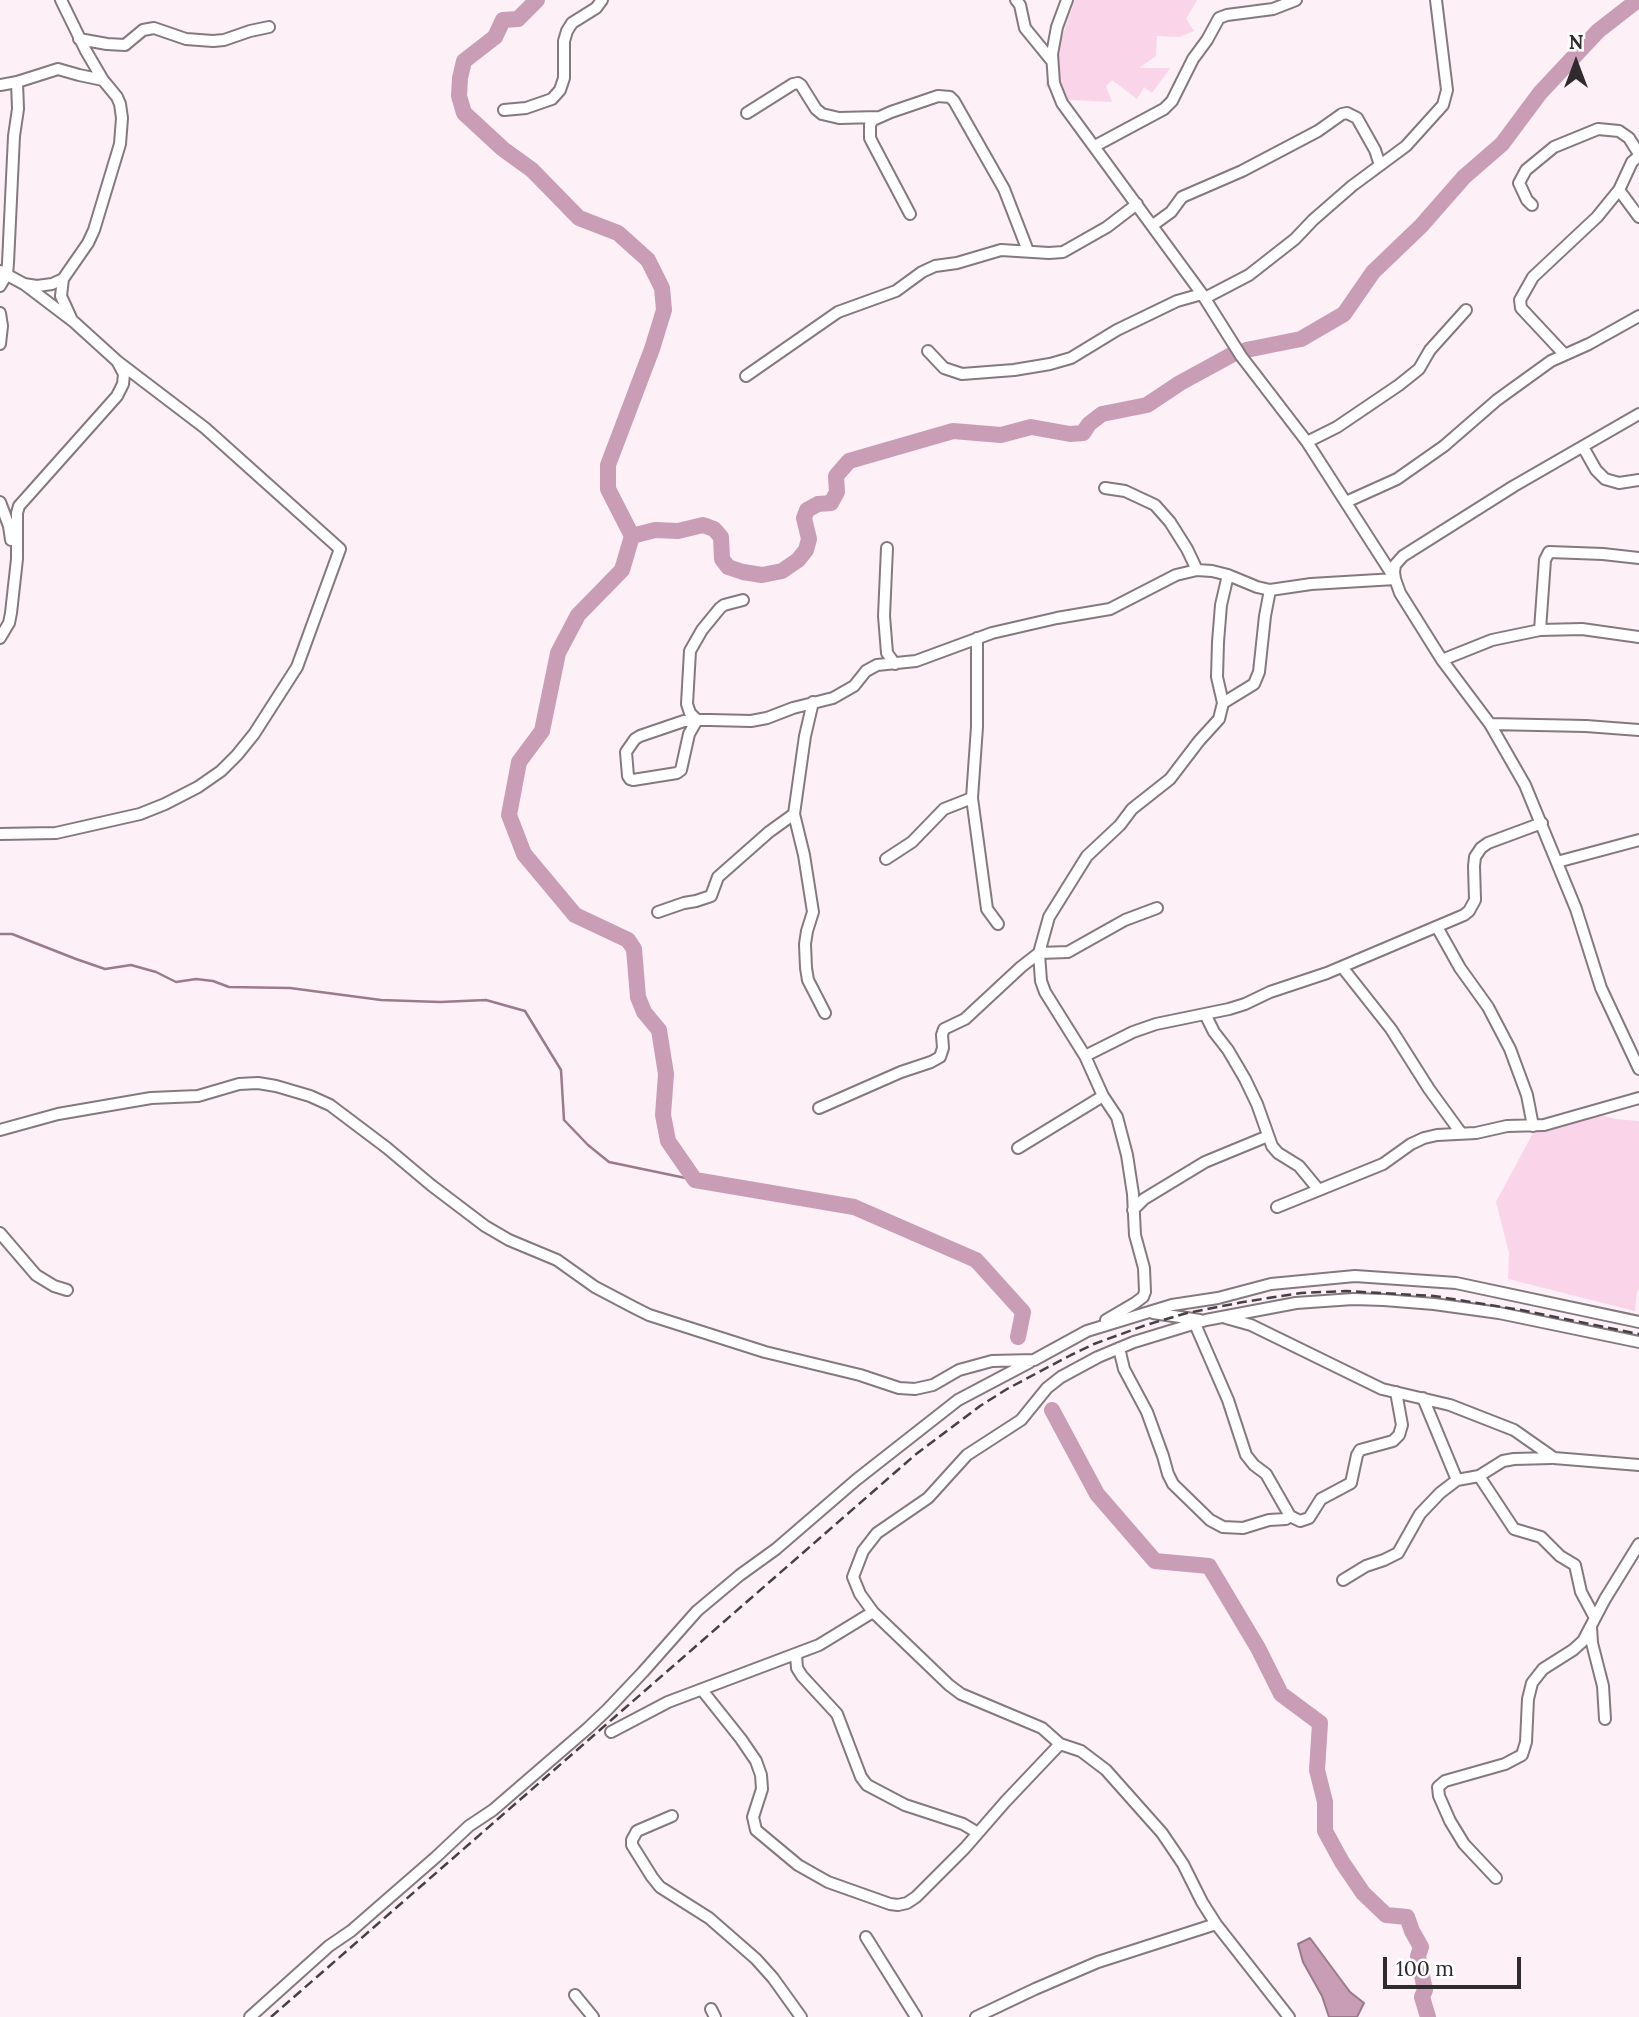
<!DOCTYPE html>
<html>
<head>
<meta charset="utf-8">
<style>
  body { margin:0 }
  #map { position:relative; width:1639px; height:2017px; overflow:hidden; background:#fdf0f7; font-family:Lora,serif }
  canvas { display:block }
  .north { position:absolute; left:1541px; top:28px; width:70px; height:70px; -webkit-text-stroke:5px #fff; paint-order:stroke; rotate:0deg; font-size:19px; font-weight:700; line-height:28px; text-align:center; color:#2f2a2d }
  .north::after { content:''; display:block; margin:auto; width:24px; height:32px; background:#2f2a2d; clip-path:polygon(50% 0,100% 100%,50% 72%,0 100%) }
  .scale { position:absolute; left:1383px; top:1957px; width:138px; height:32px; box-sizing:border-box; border:4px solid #2f2a2d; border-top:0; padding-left:9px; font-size:21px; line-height:24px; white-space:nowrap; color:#2f2a2d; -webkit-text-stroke:5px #fff; paint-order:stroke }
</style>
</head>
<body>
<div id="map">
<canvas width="1639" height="2017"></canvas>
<div class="north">N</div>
<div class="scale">100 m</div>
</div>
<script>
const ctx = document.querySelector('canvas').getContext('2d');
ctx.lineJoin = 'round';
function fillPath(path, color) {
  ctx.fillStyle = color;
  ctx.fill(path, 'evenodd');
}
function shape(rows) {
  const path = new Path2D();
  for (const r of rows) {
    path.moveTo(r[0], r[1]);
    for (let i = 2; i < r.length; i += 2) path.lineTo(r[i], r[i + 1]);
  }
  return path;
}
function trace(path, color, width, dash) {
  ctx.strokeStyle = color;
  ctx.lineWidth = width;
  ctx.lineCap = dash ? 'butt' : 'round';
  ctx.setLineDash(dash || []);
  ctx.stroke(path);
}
fillPath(shape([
  [1075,0,1197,0,1186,19,1194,31,1179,37,1157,36,1156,56,1139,68,1170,68,1152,93,1144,87,1137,99,1112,80,1106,86,1112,102,1052,99,1051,90,1045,86],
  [1598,1114,1615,1119,1639,1121,1639,1290,1637,1291,1635,1311,1508,1279,1509,1253,1496,1202,1533,1133]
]), '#fad5e9');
const water = shape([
  [1310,1938,1350,1992,1364,2003,1357,2017,1329,2017,1322,1996,1303,1962,1298,1944,1310,1938]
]);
fillPath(water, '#c99db5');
trace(water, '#9b7a8c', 2);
trace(shape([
  [0,934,12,934,76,959,105,969,131,965,156,972,176,982,196,979,213,981,229,987,290,988,381,1000,440,1002,486,1000,525,1011,561,1070,564,1120,588,1145,609,1162,695,1180]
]), '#9b7a8c', 2.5);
trace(shape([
  [537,0,518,19,503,20,495,37,464,61,460,78,459,96,464,113,503,149,532,170,579,218,618,233,648,260,662,288,664,310,652,349,608,465,608,489,632,536,622,570,578,615,558,653,542,731,519,762,509,815,524,854,575,915,628,940,634,949,638,997,644,1012,659,1030,666,1074,663,1115,668,1141,695,1180,854,1207,976,1260,1023,1312,1018,1337],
  [1246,350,1301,339,1344,314,1373,272,1421,226,1464,177,1502,144,1540,93,1598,31,1638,0],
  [632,536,655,530,678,531,703,525,714,529,721,537,722,559,728,567,743,572,762,575,782,571,798,560,806,550,809,539,804,518,807,510,818,504,831,503,837,492,836,476,849,461,953,431,1001,435,1031,427,1070,434,1083,433,1089,424,1102,414,1147,405,1180,383,1235,353],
  [1052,1410,1097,1494,1155,1561,1209,1566,1258,1648,1281,1694,1320,1723,1317,1770,1325,1802,1325,1831,1342,1862,1363,1893,1386,1915,1407,1917,1412,1931,1421,1947,1418,1956,1425,1990,1422,1997,1428,2017]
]), '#c99db5', 16);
const minor = shape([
  [61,0,86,51,103,80,117,97,120,104,122,118,120,144,94,230,88,243,63,279,61,296,71,318],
  [1016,0,1020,5,1025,28,1052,61],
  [79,39,107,44,125,45,143,30,154,28,186,39,213,41,224,40,250,31,269,27],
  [0,85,17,82,58,69,79,75,103,80],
  [504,110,526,108,552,99,560,90,564,78,564,41,567,31,572,23,596,8,602,0],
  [747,113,793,84,798,83,801,85,816,109,822,114,839,118,879,117],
  [1095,146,1164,109,1172,101,1193,59,1207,40,1219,18,1227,15,1273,9,1296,0],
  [1619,190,1639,217],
  [1532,205,1527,200,1519,183,1526,170,1554,147,1598,129,1619,131,1629,138,1639,154],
  [910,214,873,144,870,138,870,125,873,120,891,112,938,96,950,97,954,101,1004,189,1028,251],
  [1153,225,1171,212,1182,197,1242,171,1318,131,1342,114,1347,113,1357,118,1375,150,1380,165],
  [0,271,24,284,74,322,117,361,124,374,123,384,117,396,19,506,17,513,17,559,11,613,9,623,0,638],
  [24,284,37,286,52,284,63,279],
  [0,286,7,274,8,263,14,136,18,109,17,82],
  [1205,298,1249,275,1295,239,1313,220,1352,186,1406,146,1443,105,1447,90,1436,0],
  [0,313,2,326,0,344],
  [928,351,944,368,962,374,1014,370,1050,364,1071,358,1117,330,1177,301,1202,294],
  [1564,354,1521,308,1520,300,1533,277,1597,217,1619,190,1632,162,1639,156],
  [746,376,838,312,896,291,922,272,935,266,957,263,1001,250,1049,253,1063,252,1107,227,1137,204],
  [1639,414,1514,486,1403,556,1395,565,1394,572,1395,579,1400,593,1442,660,1490,724,1525,785,1576,909,1601,988,1639,1069],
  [1307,442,1337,427,1399,385,1419,369,1430,350,1466,310],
  [1583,447,1596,470,1605,479,1619,483,1639,480],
  [1105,488,1125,491,1155,505,1170,522,1187,549,1197,570],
  [0,502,9,526,11,540],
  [1346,502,1397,479,1444,446,1497,400,1551,361,1589,344,1639,316],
  [887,548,884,616,887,653,895,664],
  [743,600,724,605,720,608,702,630,690,651,687,704,690,713,697,720,689,734,681,770,677,773,633,780,630,779,628,776,626,752,635,739,640,736,684,721,691,721,697,720,710,720,751,721,767,718,793,708,833,698,854,686,866,671,877,665,916,661,992,633,1057,618,1110,609,1176,575,1197,570,1212,571,1228,575,1257,587,1270,590,1311,584,1395,579,1307,442,1241,356,1202,294,1062,103,1054,83,1052,54,1057,27,1067,0],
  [1540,630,1545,560,1549,552,1603,554,1639,558],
  [977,638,977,727,972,798,987,909,998,924],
  [1442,660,1492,640,1540,630,1582,629,1639,637],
  [813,702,805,736,794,814,804,855,813,912,807,931,805,944,806,968,808,980,825,1013],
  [1223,703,1254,684,1259,672,1265,616,1270,590],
  [1490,724,1586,726,1639,730],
  [0,834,56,833,140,814,165,804,198,787,221,771,237,755,254,734,297,667,340,549,205,428,117,361],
  [886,859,912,842,944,809,972,798],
  [1557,862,1639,840],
  [658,912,684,903,696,901,711,896,718,877,769,832,794,814],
  [1437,927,1460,968,1488,1007,1510,1049,1527,1095,1533,1126],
  [1342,967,1391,1029,1429,1089,1461,1133],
  [1205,1014,1214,1032,1228,1050,1245,1079,1257,1104,1272,1146,1278,1153,1299,1166,1318,1189],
  [1085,1056,1133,1032,1156,1024,1229,1009,1245,1004,1270,992,1327,973,1464,915,1469,911,1475,900,1474,866,1475,857,1481,848,1488,843,1542,823],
  [819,1108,901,1072,931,1062,940,1057,943,1048,942,1035,944,1029,965,1019,1021,967,1039,953,1068,952,1125,920,1157,908],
  [0,1130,58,1114,151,1098,198,1096,239,1084,258,1083,276,1086,310,1096,330,1105,387,1148,431,1185,485,1226,509,1240,557,1260,595,1287,635,1308,649,1315,765,1352,860,1375,899,1388,915,1389,933,1385,959,1370,992,1361,1034,1360,1087,1331,1172,1305,1218,1298,1271,1284,1355,1276,1456,1283,1639,1322],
  [1018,1148,1103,1096],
  [1277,1207,1383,1164,1411,1144,1424,1138,1437,1135,1476,1133,1507,1126,1544,1125,1639,1098],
  [1133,1210,1144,1199,1205,1162,1268,1136],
  [0,1233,36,1275,54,1286,67,1290],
  [1153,1313,1200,1320],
  [1226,1318,1251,1325,1382,1389,1450,1405,1514,1430,1554,1458,1639,1465],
  [1106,1320,1135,1303,1143,1297,1145,1292,1144,1268,1135,1235,1133,1194,1127,1155,1117,1117,1103,1096,1085,1056,1045,992,1041,981,1039,953,1049,917,1087,856,1120,825,1132,809,1170,779,1199,741,1219,719,1223,703,1217,677,1218,642,1221,605,1228,575],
  [1195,1324,1228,1400,1246,1455,1254,1465,1266,1474,1290,1516,1300,1521,1309,1518,1321,1499,1351,1483,1357,1455,1360,1450,1393,1441,1399,1435,1402,1425,1396,1392],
  [1119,1348,1124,1369,1147,1412,1163,1456,1168,1474,1173,1484,1210,1520,1223,1527,1243,1528,1269,1520,1286,1519,1290,1516],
  [1423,1398,1457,1480],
  [1479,1476,1514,1529,1541,1537,1560,1556,1575,1565,1581,1592,1595,1618],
  [1343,1580,1366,1566,1384,1560,1398,1553,1420,1514,1440,1493,1457,1480,1479,1476,1503,1461,1514,1459,1551,1458],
  [1591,1627,1592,1643,1603,1686,1605,1719],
  [796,1654,797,1668,802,1676,837,1714,861,1777,867,1785,905,1805,963,1824,978,1833],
  [702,1690,741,1739,756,1761,761,1775,762,1789,753,1817,756,1830,798,1865,828,1882,890,1904,898,1905,907,1903,916,1897,965,1848,1005,1802,1060,1744],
  [611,1732,668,1702,819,1645,873,1612],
  [672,1816,637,1831,632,1840,632,1845,652,1877,660,1887,709,1918,756,1959,773,1978,801,2017],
  [1496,1878,1464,1844,1450,1821,1439,1796,1438,1787,1445,1781,1505,1764,1522,1755,1526,1742,1528,1699,1532,1683,1543,1669,1573,1650,1583,1641,1605,1599,1639,1544],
  [866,1937,916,2017],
  [575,1995,593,2017],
  [711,2009,715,2017],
  [250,2017,329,1946,351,1931,436,1857,469,1826,493,1810,588,1728,607,1710,643,1672,697,1611,740,1575,776,1549,856,1480,958,1400,1030,1362],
  [976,2017,1035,1989,1098,1962,1216,1924],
  [1289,2017,1216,1924,1202,1902,1183,1864,1162,1833,1106,1770,1081,1751,1060,1744,1042,1728,961,1694,949,1685,873,1612,860,1594,853,1577,863,1551,877,1533,928,1498,967,1455,1021,1420,1047,1388,1061,1377,1098,1357,1134,1342,1206,1320,1296,1303,1353,1299,1384,1300,1434,1304,1499,1313,1639,1342]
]);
trace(minor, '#84797f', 14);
trace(minor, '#fff', 10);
trace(shape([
  [271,2017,915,1455,980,1406,1007,1389,1071,1355,1094,1344,1146,1325,1187,1313,1243,1302,1301,1293,1346,1291,1434,1296,1521,1310,1639,1334]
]), '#464044', 2.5, [10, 5]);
</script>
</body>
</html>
